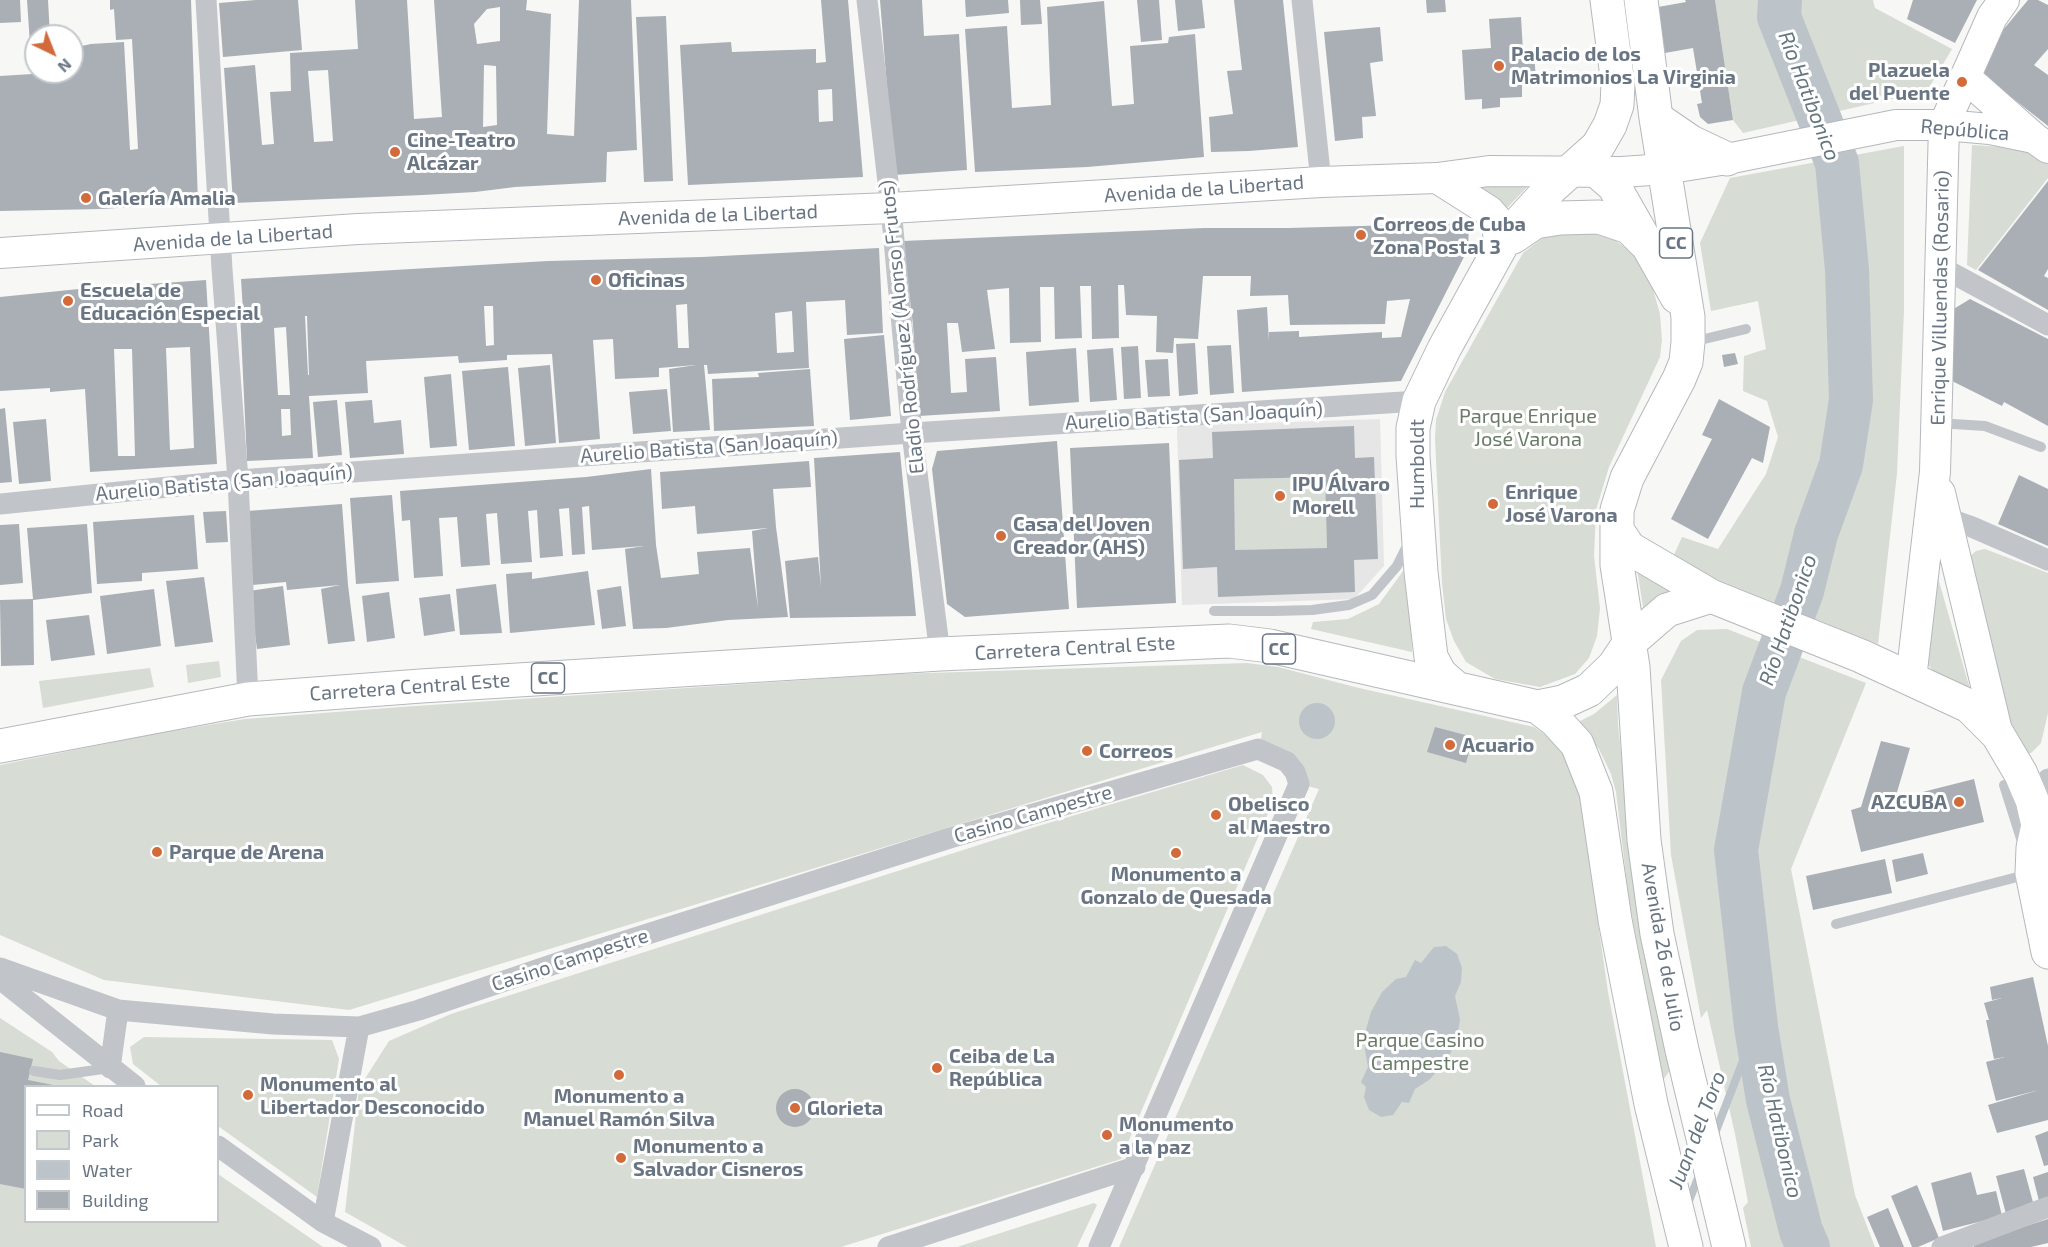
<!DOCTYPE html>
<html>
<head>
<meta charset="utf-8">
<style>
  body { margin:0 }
  #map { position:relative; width:2048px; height:1247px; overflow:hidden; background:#f7f7f5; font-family:"Exo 2",sans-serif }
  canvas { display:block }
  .legend { position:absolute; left:24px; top:1085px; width:195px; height:138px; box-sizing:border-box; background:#fff; border:2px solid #c3c8cd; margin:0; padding:8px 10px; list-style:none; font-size:18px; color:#697583 }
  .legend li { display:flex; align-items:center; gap:12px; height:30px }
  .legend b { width:30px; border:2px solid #c3c8cd }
  .north { position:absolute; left:24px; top:24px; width:60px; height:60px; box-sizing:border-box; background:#fff; border:2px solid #c3c8cd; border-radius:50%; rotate:137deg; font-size:16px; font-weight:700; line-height:24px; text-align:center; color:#697583 }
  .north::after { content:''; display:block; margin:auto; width:21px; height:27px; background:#d36a3a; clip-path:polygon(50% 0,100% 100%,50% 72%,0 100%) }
</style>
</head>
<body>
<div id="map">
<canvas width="2048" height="1247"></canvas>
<ul class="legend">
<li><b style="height:8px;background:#fff"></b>Road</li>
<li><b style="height:16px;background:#d7dcd4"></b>Park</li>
<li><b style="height:16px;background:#bcc4ca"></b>Water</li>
<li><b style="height:16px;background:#a9afb5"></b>Building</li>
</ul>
<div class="north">N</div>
</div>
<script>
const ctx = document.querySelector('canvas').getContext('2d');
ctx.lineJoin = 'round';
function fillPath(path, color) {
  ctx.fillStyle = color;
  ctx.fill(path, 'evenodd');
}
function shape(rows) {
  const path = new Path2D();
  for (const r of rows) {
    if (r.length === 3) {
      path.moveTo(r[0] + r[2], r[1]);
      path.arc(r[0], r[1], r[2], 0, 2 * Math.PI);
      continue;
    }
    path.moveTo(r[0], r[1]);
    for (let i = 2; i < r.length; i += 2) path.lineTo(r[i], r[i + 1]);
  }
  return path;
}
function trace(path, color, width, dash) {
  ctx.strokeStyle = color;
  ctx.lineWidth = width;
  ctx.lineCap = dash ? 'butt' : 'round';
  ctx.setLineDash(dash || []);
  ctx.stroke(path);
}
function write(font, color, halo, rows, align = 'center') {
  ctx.font = font + ' "Exo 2",sans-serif';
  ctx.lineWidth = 6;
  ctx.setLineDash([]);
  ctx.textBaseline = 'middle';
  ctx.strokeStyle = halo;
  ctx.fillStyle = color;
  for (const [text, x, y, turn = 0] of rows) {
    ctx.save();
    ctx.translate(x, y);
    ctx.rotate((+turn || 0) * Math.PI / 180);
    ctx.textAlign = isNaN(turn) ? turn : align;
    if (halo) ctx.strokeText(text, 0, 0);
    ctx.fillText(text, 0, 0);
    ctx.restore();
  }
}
fillPath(shape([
  [1380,419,1384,566,1354,599,1182,605,1177,426]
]), '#e5e6e5');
fillPath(shape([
  [1715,0,1873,0,1875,8,1952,49,1927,91,1743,133,1733,120],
  [1972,145,2035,149,2048,159,2048,178,1976,270,1967,265],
  [1904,146,1904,310,1897,473,1878,644,1711,577,1673,557,1682,537,1718,549,1766,474,1778,437,1767,401,1743,391,1744,356,1766,349,1758,301,1711,311,1700,243,1730,178],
  [1530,184,1505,210,1494,196,1477,185],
  [1585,228,1615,240,1636,255,1649,275,1660,314,1662,340,1660,357,1609,467,1596,510,1594,556,1600,608,1597,636,1589,658,1575,674,1540,687,1495,679,1466,662,1454,641,1446,619,1442,583,1435,439,1436,420,1445,392,1523,253,1549,233],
  [1325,477,1327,548,1235,550,1234,479],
  [1985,549,2048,573,2048,713,2041,743,2031,753,2022,755,2012,748,1967,559,1976,551],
  [1409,563,1412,652,1311,629,1313,622,1348,619,1379,604],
  [1934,564,1972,696,1939,678,1925,661],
  [1637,569,1677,592,1644,613],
  [1727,629,1866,683,1791,869,1855,1195,1875,1247,1751,1247,1743,1208,1748,1202,1735,1134,1707,1010,1701,1018,1671,855,1661,680,1681,641,1697,630],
  [219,661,221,677,188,683,186,665],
  [1247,663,1278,667,1359,688,1534,727,1551,739,1562,753,1570,767,1580,797,1608,992,1656,1247,1119,1247,1319,789,1299,784,1259,750,1262,732,349,1010,104,980,0,935,0,765,159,733,245,719,401,707,896,674],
  [150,668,154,687,43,708,39,681],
  [1617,695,1618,725,1637,893,1671,1069,1663,1080,1629,900,1616,792,1611,774,1599,749,1578,722,1594,714],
  [1243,765,1263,775,1272,787,1273,802,1121,1159,841,1247,407,1247,345,1212,359,1088,389,1041,451,1014,1035,827],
  [0,1018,52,1052,59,1061,95,1086,26,1086,26,1222,218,1222,218,1174,323,1247,0,1247],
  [144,1037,332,1040,339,1059,317,1197,218,1126,218,1086,161,1086,133,1064,130,1047],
  [1094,1203,1097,1205,1077,1247,957,1247]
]), '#d7dcd4');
fillPath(shape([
  [1317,721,18],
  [1446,946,1457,954,1462,968,1461,982,1455,996,1460,1019,1457,1040,1446,1062,1429,1080,1415,1089,1409,1103,1402,1102,1393,1115,1381,1117,1369,1110,1364,1097,1366,1087,1361,1082,1368,1067,1365,1050,1365,1033,1371,1012,1382,992,1396,979,1406,977,1415,960,1421,963,1434,947]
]), '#bcc4ca');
trace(shape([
  [1714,1136,1756,1027],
  [1687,1206,1700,1173]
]), '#bcc4ca', 8);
trace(shape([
  [1780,0,1779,17,1837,163,1847,270,1851,400,1841,465,1816,534,1802,591,1764,692,1736,850,1756,1027,1768,1100,1801,1231,1808,1247]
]), '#bcc4ca', 44);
fillPath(shape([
  [0,0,20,0,21,22,0,23],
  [27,0,48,0,50,36,36,36,36,72,72,72,72,48,91,44,124,42,130,150,138,149,132,39,116,40,114,9,110,10,110,0,191,0,198,203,101,209,0,211,0,76,32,74],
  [256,0,298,0,302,50,223,57,219,3],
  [355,0,407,0,414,119,442,117,434,0,527,0,526,10,551,14,547,134,574,136,579,0,631,0,637,150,607,152,606,182,515,187,475,192,423,195,233,203,224,68,255,65,262,145,274,144,270,92,291,91,290,53,358,49],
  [500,7,500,41,477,44,474,24,487,9],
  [484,65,496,66,497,125,483,127],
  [328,70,333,141,314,142,308,71],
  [821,0,848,0,863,177,688,185,680,45,731,42,732,52,816,49,816,63,826,62],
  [832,89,833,121,819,122,818,90],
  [880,0,922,0,924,36,959,34,967,170,894,175],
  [965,0,1008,0,1009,13,966,17],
  [1020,0,1040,0,1042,24,1021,25],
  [1137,0,1159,0,1162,40,1141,42],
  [1175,0,1202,0,1205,28,1178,31],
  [1234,0,1283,0,1298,147,1249,151,1211,152,1209,117,1233,114,1227,71,1242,70],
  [1426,0,1445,0,1446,12,1427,13],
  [1685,0,1715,0,1733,120,1708,124,1700,117,1697,104,1702,103,1693,48,1665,53,1658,7,1686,2],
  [1913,0,1977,0,1955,43,1907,19],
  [2028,0,2038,0,2048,5,2048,49,2034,65,2048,75,2048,126,1982,74,1998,36],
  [1104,1,1112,106,1134,104,1130,46,1168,43,1169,37,1195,34,1204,157,1087,167,975,172,965,29,1007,26,1012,108,1051,105,1047,7],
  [666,16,673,181,644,182,636,17],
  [1521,17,1523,51,1534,51,1536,81,1522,82,1522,97,1500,98,1500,107,1482,109,1482,99,1465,100,1462,50,1491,48,1489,19],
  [1380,27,1383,61,1370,63,1376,116,1362,117,1363,138,1335,141,1324,32],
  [2048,181,2048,269,2044,276,2048,278,2048,310,1978,270],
  [1469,223,1468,249,1401,381,1242,392,1237,310,1267,307,1269,341,1269,332,1299,331,1299,337,1382,332,1382,338,1401,337,1410,299,1387,301,1385,324,1290,325,1288,295,1250,296,1251,276,1203,276,1198,339,1174,338,1173,353,1156,352,1157,316,1126,315,1124,285,1118,285,1119,338,1092,339,1091,286,1080,286,1082,338,1055,339,1054,287,1040,287,1041,342,1010,343,1009,288,987,290,995,349,962,352,958,323,947,323,951,393,967,392,965,359,996,357,1000,411,919,416,913,325,903,241,1204,228,1288,228],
  [879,248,883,333,847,335,845,300,806,302,809,368,708,374,707,365,704,365,710,430,673,432,669,369,696,365,659,368,659,377,615,379,613,339,593,340,600,439,559,443,552,354,507,355,507,360,459,363,458,356,366,361,368,393,309,396,313,458,247,461,240,311,243,311,241,279,548,261,702,257],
  [687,304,689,348,678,348,676,305],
  [484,306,493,306,494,345,486,346],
  [792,311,794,352,777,353,775,313],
  [305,316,307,316,309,375,308,375],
  [286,327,290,395,278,395,274,328],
  [281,409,290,409,291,435,282,436],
  [206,280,217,464,90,472,85,389,50,392,50,388,0,391,0,297,79,289],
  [190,347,194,448,170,450,166,348],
  [114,349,132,349,135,456,118,456],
  [1970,299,2048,339,2048,426,2004,402,2002,406,1950,380,1952,310],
  [884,335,891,416,850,420,844,339],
  [1195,343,1198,394,1179,396,1176,344],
  [1231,345,1234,393,1210,395,1207,346],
  [1138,346,1141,398,1124,399,1121,347],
  [1076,348,1079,402,1029,406,1026,352],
  [1113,348,1117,400,1090,402,1087,350],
  [1735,353,1738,364,1724,367,1722,355],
  [1168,359,1170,396,1148,397,1145,360],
  [550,365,556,443,525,446,518,368],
  [508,367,515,446,469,450,462,371],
  [810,369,814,426,714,431,712,379,759,377,758,373],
  [451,374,457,446,430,448,424,377],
  [667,389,671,431,633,434,629,392],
  [1719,399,1770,427,1763,463,1752,458,1708,539,1671,519,1712,439,1702,435],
  [337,400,342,455,318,457,313,402],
  [372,400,374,423,401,420,404,454,350,458,345,402],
  [5,408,12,482,0,483,0,409],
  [46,419,51,481,19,484,13,422],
  [1354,426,1355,458,1374,457,1378,559,1354,560,1355,592,1218,597,1217,567,1183,569,1179,460,1213,458,1212,432],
  [1325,477,1327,548,1235,550,1234,479],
  [1057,441,1069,609,965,617,947,604,932,469,937,451],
  [1169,443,1176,603,1077,608,1070,448],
  [900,452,916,616,790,618,785,561,818,557,821,587,814,458],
  [809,461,811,487,773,489,776,527,788,617,728,620,666,628,633,629,625,549,644,546,592,550,589,506,582,507,585,554,572,555,569,508,559,509,563,556,540,558,537,510,528,511,532,562,501,564,497,513,486,514,490,565,461,567,457,517,439,518,443,576,414,578,410,520,402,521,400,491,586,477,651,469,656,545,661,578,699,574,697,552,750,548,758,608,752,531,768,528,697,534,695,506,662,509,660,472],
  [2019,475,2048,489,2048,546,1998,524],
  [392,495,399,581,356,584,350,498],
  [342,504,348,585,355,641,328,644,321,589,340,585,287,590,286,582,252,585,247,511],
  [226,511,228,542,206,543,203,512],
  [194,515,198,569,142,573,142,581,97,584,93,522],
  [19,524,23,583,0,585,0,525],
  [87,524,92,593,33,600,34,665,1,666,0,600,33,599,27,528],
  [588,571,595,625,510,633,506,574,532,572,532,579],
  [204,577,213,642,175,647,166,581],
  [496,584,502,633,460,635,456,589],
  [283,586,290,645,257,649,249,591],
  [621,586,626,626,602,629,597,590],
  [154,589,161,646,107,654,100,596],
  [389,592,395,638,367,642,362,596],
  [450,594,455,631,424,636,419,598],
  [89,615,95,655,51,661,46,620],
  [1435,727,1473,737,1466,763,1427,752],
  [1881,741,1910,748,1895,799,1974,779,1984,822,1861,852,1851,810,1861,807],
  [1923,853,1928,874,1896,882,1892,860],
  [1885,859,1892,893,1813,910,1806,876],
  [2033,977,2048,1046,2048,1120,1997,1133,1988,1105,2039,1090,1996,1101,1986,1062,2005,1057,1994,1059,1986,1020,1989,1020,1984,1003,2002,998,1992,1000,1990,987],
  [0,1052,33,1059,28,1080,53,1085,26,1086,26,1189,0,1184],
  [795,1108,19],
  [2048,1131,2048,1165,2044,1166,2035,1136],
  [2024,1169,2034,1206,2006,1214,1996,1176],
  [1971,1172,1977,1195,1996,1191,2002,1216,1943,1231,1931,1183],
  [2048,1172,2048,1199,2039,1201,2033,1177],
  [1917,1185,1939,1238,1918,1247,1912,1247,1891,1196],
  [1888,1208,1904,1247,1880,1247,1867,1217],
  [2048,1219,2048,1243,2031,1247,1974,1247,1973,1243]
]), '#a9afb5');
const secondary = shape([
  [1965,77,2033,137],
  [1437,178,1489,211,1496,219,1500,246],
  [0,253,358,229,891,208,1321,182,1437,178,1489,171,1622,172,1665,169,1727,159,1896,125,1944,125,1990,129,2034,138,2048,148],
  [1940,493,1998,735],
  [1911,679,1935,472,1944,125,1992,17,2004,0]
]);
const primary = shape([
  [1641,0,1656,118,1688,317,1688,342,1686,362,1679,379,1627,478,1617,510,1617,565,1633,667,1644,840,1657,934,1682,1050,1729,1247],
  [1656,118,1691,142,1727,159],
  [1598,172,1614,186,1677,297],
  [1513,237,1535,222,1560,218,1599,217,1629,227,1644,242],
  [1617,530,1629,548,1711,596,1861,656,1969,706,1998,735,2021,774,2032,800,2038,825,2033,848,2032,873,2048,952],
  [1456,688,1440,674,1431,657,1421,572,1413,456,1413,428,1419,401,1444,349,1506,237,1551,188,1598,146,1610,125,1617,105,1618,84,1607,0],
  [1538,707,1556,721,1577,744,1596,792,1615,920,1651,1104,1686,1247],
  [0,746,248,699,421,686,940,654,1229,641,1270,646,1538,707,1563,702,1589,690,1614,666,1630,642,1667,610,1711,596]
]);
trace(secondary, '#b4b8bc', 32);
trace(primary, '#b5b8bc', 35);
trace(shape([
  [1692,342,1746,329],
  [1937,423,1985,426,2041,447],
  [1214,611,1274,611,1312,610,1349,605,1372,595,1397,566,1409,542],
  [2004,785,2023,845],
  [1836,924,2029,874],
  [34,1071,60,1075,110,1068]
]), '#c1c4c8', 10);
trace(shape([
  [206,0,222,269,238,480,248,699],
  [867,0,891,208,912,433,940,654],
  [1302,0,1321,182],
  [1941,267,2048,325],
  [0,504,238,480,912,433,1419,401],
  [1935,514,1972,527,2048,560],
  [2040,816,2048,779],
  [0,968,118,1010,273,1024,359,1027,419,1010,572,958,950,838,1258,749,1287,762,1295,772,1299,784,1099,1247],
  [0,979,135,1086],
  [110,1068,118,1010],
  [218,1146,323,1222,371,1247],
  [323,1222,359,1027],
  [888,1247,1135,1167],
  [1942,1247,2048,1207]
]), '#c1c4c8', 21);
trace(secondary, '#fff', 30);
trace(primary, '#fff', 33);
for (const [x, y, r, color] of [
  [1499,66,6,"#d36a3a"],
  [1962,82,6,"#d36a3a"],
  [395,152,6,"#d36a3a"],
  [86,198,6,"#d36a3a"],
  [1361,235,6,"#d36a3a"],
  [596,280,6,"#d36a3a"],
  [68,301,6,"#d36a3a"],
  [1280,496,6,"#d36a3a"],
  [1493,504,6,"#d36a3a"],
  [1001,536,6,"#d36a3a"],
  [1450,745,6,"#d36a3a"],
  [1087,751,6,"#d36a3a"],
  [1959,802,6,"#d36a3a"],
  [1216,815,6,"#d36a3a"],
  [157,852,6,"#d36a3a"],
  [1176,853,6,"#d36a3a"],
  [937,1068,6,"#d36a3a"],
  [619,1075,6,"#d36a3a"],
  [248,1095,6,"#d36a3a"],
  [795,1108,6,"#d36a3a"],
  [1107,1135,6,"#d36a3a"],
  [621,1158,6,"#d36a3a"]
]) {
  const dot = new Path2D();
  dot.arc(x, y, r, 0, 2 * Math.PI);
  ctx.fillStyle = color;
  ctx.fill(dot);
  trace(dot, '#fff', 2);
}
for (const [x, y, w] of [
  [1676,243,33],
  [1279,649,33],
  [548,678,33]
]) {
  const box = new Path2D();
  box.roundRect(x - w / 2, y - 15, w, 30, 4.5);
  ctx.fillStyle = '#fff';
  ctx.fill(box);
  trace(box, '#697583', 1.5);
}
write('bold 18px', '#697583', null, [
  ["CC",1676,243],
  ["CC",1279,649],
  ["CC",548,678]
]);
write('bold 20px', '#697583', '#fff', [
  ["Palacio de los",1511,54],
  ["Matrimonios La Virginia",1511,77],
  ["Plazuela",1950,70,"right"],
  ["del Puente",1950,93,"right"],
  ["Cine-Teatro",407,140],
  ["Alcázar",407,163],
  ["Galería Amalia",98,198],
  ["Correos de Cuba",1373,224],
  ["Zona Postal 3",1373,247],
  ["Oficinas",608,280],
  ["Escuela de",80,290],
  ["Educación Especial",80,313],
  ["IPU Álvaro",1292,484],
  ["Morell",1292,507],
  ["Enrique",1505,492],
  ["José Varona",1505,515],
  ["Casa del Joven",1013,524],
  ["Creador (AHS)",1013,547],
  ["Acuario",1462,745],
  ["Correos",1099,751],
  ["AZCUBA",1947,802,"right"],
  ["Obelisco",1228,804],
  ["al Maestro",1228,827],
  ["Parque de Arena",169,852],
  ["Monumento a",1176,874,"center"],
  ["Gonzalo de Quesada",1176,897,"center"],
  ["Ceiba de La",949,1056],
  ["República",949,1079],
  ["Monumento al",260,1084],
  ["Libertador Desconocido",260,1107],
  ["Monumento a",619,1096,"center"],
  ["Manuel Ramón Silva",619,1119,"center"],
  ["Glorieta",807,1108],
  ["Monumento",1119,1124],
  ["a la paz",1119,1147],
  ["Monumento a",633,1146],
  ["Salvador Cisneros",633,1169]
], 'left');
write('20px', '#697583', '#fff', [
  ["República",1965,130,5],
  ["Avenida de la Libertad",1204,189,-4],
  ["Avenida de la Libertad",718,215,-2],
  ["Avenida de la Libertad",233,238,-4],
  ["Enrique Villuendas (Rosario)",1940,298,-89],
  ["Eladio Rodríguez (Alonso Frutos)",902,327,-96],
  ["Aurelio Batista (San Joaquín)",1194,416,-3],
  ["Aurelio Batista (San Joaquín)",709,447,-4],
  ["Humboldt",1417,464,-90],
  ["Aurelio Batista (San Joaquín)",224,483,-5],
  ["Carretera Central Este",1075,648,-3],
  ["Carretera Central Este",410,687,-4],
  ["Casino Campestre",1033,814,-16],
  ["Avenida 26 de Julio",1663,947,80],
  ["Casino Campestre",570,960,-18]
]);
write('20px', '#6a7b68', '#fff', [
  ["Parque Enrique",1528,416],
  ["José Varona",1528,439],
  ["Parque Casino",1420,1040],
  ["Campestre",1420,1063]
]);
write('italic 21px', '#65767f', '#fff', [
  ["Río Hatibonico",1809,96,69],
  ["Río Hatibonico",1788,620,-71],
  ["Juan del Toro",1697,1130,-69],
  ["Río Hatibonico",1780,1131,77]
]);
</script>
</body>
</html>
